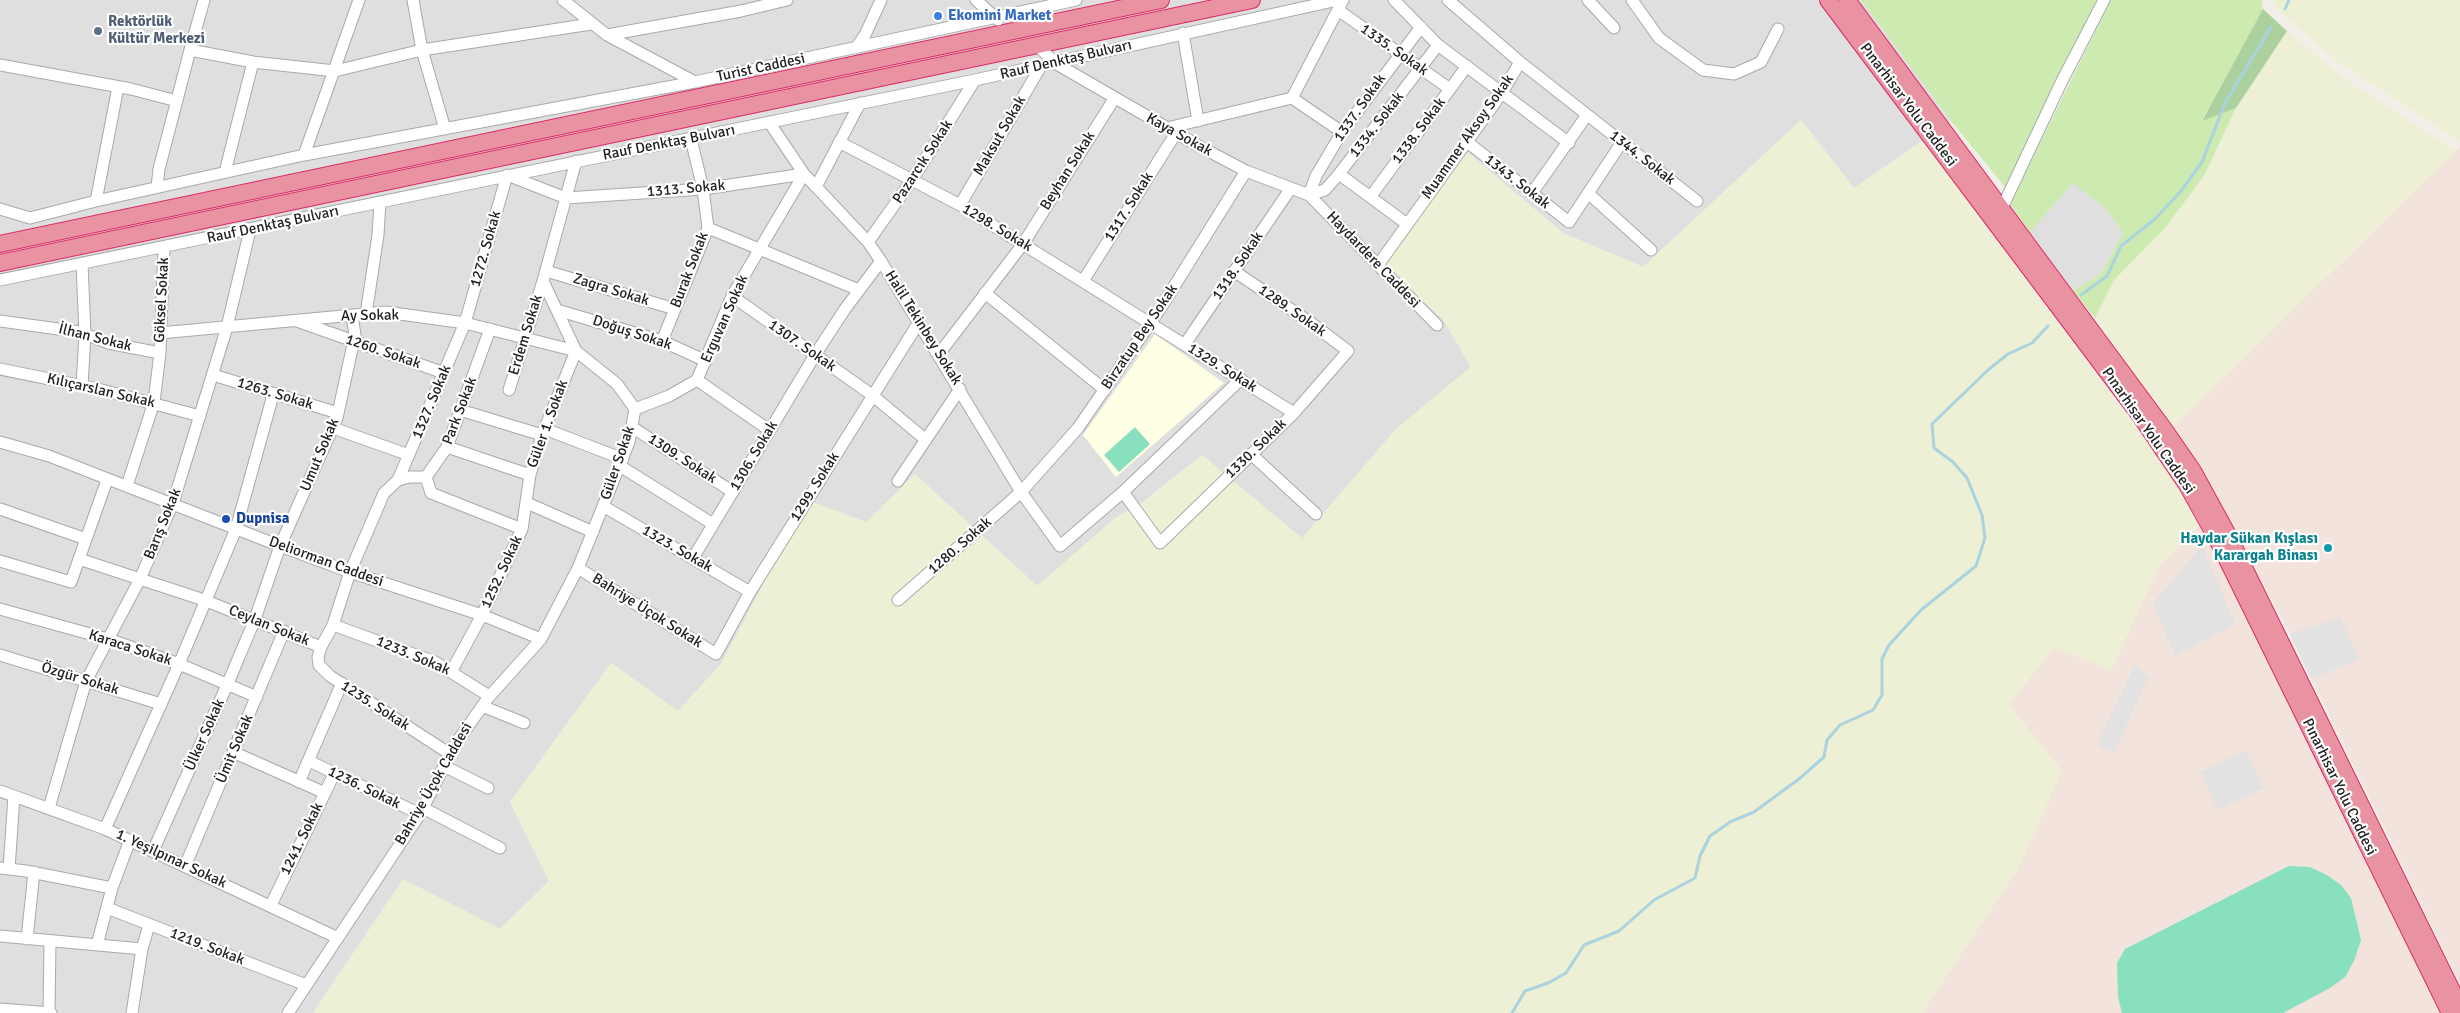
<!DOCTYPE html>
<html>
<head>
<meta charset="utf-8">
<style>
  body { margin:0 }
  canvas { display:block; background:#f2efe9 }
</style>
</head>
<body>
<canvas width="2460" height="1013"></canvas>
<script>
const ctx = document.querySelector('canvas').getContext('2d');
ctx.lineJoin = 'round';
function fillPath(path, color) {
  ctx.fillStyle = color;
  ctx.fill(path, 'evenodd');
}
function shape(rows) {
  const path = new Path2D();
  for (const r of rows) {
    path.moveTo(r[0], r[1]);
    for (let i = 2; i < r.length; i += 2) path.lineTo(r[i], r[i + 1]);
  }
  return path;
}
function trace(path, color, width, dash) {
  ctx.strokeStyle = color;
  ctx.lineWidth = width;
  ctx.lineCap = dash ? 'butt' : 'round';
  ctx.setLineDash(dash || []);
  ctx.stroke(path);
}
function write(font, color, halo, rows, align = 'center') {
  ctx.font = font + ' Signika,sans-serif';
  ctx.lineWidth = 4.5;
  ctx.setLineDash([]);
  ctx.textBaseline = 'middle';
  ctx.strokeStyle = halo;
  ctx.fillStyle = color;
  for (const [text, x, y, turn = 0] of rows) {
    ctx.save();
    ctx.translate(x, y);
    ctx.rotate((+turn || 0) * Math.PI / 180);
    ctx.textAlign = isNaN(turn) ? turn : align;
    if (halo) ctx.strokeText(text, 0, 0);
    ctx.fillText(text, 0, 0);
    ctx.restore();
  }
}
fillPath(shape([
  [0,0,1861,0,1951,121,1854,188,1801,120,1643,267,1563,233,1467,152,1395,277,1442,318,1471,367,1396,429,1302,539,1202,455,1037,586,915,474,866,523,808,501,721,664,678,711,611,663,510,802,549,881,500,929,403,879,313,1013,0,1013],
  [2073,182,2106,209,2123,233,2101,273,2073,291,2030,232]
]), '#e0dfdf');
fillPath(shape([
  [1155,334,1224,383,1116,477,1083,435]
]), '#ffffe5');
fillPath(shape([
  [2460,146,2460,984,2290,634,2212,487,2172,428],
  [2201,523,2441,1013,1922,1013,2018,869,2009,705,2053,647,2111,670,2158,568]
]), '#f3e3dd');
fillPath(shape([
  [2274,0,2460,0,2460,142,2333,58,2274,6],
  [2287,31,2343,78,2456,151,2172,428,2095,318,2114,280,2166,227,2205,174,2236,108],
  [1801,120,1854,188,1923,141,2159,459,2201,523,2158,568,2111,670,2053,648,2009,705,2062,771,2018,869,1922,1013,313,1013,403,879,500,929,549,881,510,802,611,663,678,711,721,664,808,500,866,522,915,474,1037,586,1115,518,1153,496,1202,455,1302,538,1396,429,1471,367,1442,318,1379,261,1467,152,1563,233,1643,267]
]), '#eef0d5');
fillPath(shape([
  [1861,0,2097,0,2006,188,1951,121],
  [2111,0,2262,0,2263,10,2202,120,2236,108,2205,174,2166,227,2114,280,2095,318,2073,291,2101,273,2123,233,2106,209,2073,183,2030,232,2010,204]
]), '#cdebb0');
fillPath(shape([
  [2263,9,2287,31,2236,108,2202,121]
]), '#add19e');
fillPath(shape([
  [1135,427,1150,444,1119,472,1104,455],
  [2289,866,2310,867,2327,875,2341,885,2351,898,2361,940,2354,961,2345,977,2330,988,2283,1013,2122,1013,2118,997,2117,963,2125,949]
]), '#88e0be');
fillPath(shape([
  [2202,545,2235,624,2175,656,2153,604],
  [2340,618,2359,659,2311,679,2290,634],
  [2135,664,2148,677,2114,753,2097,745],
  [2246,751,2264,788,2218,810,2200,772]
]), '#e2e2e2');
trace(shape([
  [2285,9,2289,0],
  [2081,295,2107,276,2121,246,2155,219,2181,191,2202,162,2225,103,2271,27],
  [1512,1013,1525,991,1548,983,1566,973,1584,945,1619,931,1654,900,1695,878,1700,856,1710,836,1730,822,1754,812,1799,779,1824,757,1827,740,1840,725,1873,710,1882,695,1882,659,1889,645,1921,610,1976,566,1985,538,1982,515,1967,478,1953,462,1934,448,1932,424,1988,370,2008,354,2032,343,2048,326]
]), '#aad3df', 3);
const minor = shape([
  [204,0,190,50,253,62,335,71,422,50,591,24],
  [413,0,422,50,445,129],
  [563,0,607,35,695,82],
  [976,0,998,20],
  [1394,0,1438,45,1569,143],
  [1448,0,1520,62,1697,201],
  [1588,0,1614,28],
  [1632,0,1659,38,1703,70,1734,74,1761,62,1778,29],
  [1338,10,1450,89],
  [1183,33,1198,121],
  [607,35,741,11,787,0],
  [1037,45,1055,63,1195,144,1246,171,1309,195,1437,325],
  [856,48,865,35,881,0],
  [0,65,131,89,177,101],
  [1292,98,1342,132],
  [769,122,804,174,868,242,881,261,1021,492,1060,546,1123,492,1241,379],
  [1167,128,1292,98,1343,0],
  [1466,141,1569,222,1622,142],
  [839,142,960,205,1294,413],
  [304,155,359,0],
  [225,172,253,62],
  [1339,174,1407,224],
  [157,187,159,169,190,50],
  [816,187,860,103],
  [1532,193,1587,115],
  [1588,193,1651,250],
  [1309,195,1316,176,1342,132,1421,27],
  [1309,195,1325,190,1339,174,1438,45],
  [1371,196,1467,66],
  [96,201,118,87],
  [960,205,1041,66],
  [0,209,30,218,96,201,304,155,695,82,1076,0],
  [2001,210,2061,83,2104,0],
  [708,228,859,290],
  [868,242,912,180,975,80],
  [82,264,85,334,82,386],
  [1378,265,1502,93,1520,62],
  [546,271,675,309],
  [0,280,975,80,1338,0],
  [1083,281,1176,133],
  [985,293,1105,390],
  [732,296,872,395,926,440],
  [557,310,662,341,706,361],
  [366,314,378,235,380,202],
  [0,321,80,332,108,343,160,353],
  [297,321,444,373],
  [160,333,386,312,465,323,576,351,542,435,530,475,522,529,482,615,451,672],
  [662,341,708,228,703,189,691,139],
  [1185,344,1291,188],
  [939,354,1023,244,1114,99],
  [0,369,98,389,200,416],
  [213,375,338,413],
  [697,380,769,430],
  [509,390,543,281],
  [635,409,669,396,697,380,732,296,804,174],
  [460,410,542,435],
  [632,427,733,492],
  [333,428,409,455],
  [545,429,623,459],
  [0,442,49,456,280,546,350,572,482,615,541,639],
  [447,447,530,475],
  [1251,454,1316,514],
  [620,466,713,524],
  [426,477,431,493,522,529],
  [398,480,465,323,507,175,566,198,703,189,804,174],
  [898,481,960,389],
  [127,486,154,402,160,353,164,247],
  [1123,492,1160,543,1294,413,1348,351,1311,323,1234,271],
  [527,503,593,532],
  [603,506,750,592],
  [0,509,86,539],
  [693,558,815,355,845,309,881,261],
  [79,559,107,480],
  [0,561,71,582,79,559,204,600,321,647,333,625,350,572,384,493,398,480,410,477,426,477,447,447,490,329],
  [578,568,716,654,750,592,919,322],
  [898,600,1021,492,1078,428,1160,309,1246,171],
  [0,609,108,639,179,664,257,697],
  [333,625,435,662,489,696],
  [321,647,318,657,319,665,330,676,450,754],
  [0,655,161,704],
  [482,706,524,723],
  [233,752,325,793],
  [309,761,420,814],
  [444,766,488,788],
  [299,782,342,683],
  [0,791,105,829,338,938],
  [49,808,86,681,140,579,173,503,227,327,250,230],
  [423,808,500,848],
  [105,829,179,664,236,529,273,395],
  [153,851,228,683,255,619,280,546,337,418,355,335,352,315],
  [185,866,284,631],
  [0,868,26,871,112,888],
  [9,869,14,796],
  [271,905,334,774],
  [107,908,306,985],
  [0,936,142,949],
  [27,939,34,872],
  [97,945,112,888,130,840],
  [0,1009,51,1013],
  [49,1013,50,941],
  [132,1013,142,949,149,925],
  [288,1013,420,814,454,746,488,698,541,639,578,568,629,442,635,409,617,384,576,351,543,281,576,161]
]);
const highway = shape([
  [1828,0,2139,414,2187,485,2217,539,2450,1013],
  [1847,0,2164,429,2193,471,2228,535,2460,1007],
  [0,244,1161,0],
  [0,263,1252,0]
]);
trace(minor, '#a9a9a9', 13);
trace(highway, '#dc2a67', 18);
trace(minor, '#fff', 11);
trace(highway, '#e892a2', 16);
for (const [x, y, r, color] of [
  [938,16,5,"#3f7fe0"],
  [98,31,5,"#5c6f8a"],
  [226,519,5,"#1a4fb4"],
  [2328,548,5,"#0f9aa8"]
]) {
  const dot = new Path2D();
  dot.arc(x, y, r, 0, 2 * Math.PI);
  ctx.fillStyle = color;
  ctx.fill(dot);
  trace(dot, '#fff', 2);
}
write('bold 15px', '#366cbe', '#fff', [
  ["Ekomini Market",948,16]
], 'left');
write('bold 15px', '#4e5e75', '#fff', [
  ["Rektörlük",108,22],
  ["Kültür Merkezi",108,39]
], 'left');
write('15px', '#222', '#fff', [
  ["1335. Sokak",1394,50,35],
  ["Rauf Denktaş Bulvarı",1066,60,-13],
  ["Turist Caddesi",761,68,-12],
  ["Pınarhisar Yolu Caddesi",1908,105,53],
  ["1337. Sokak",1360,108,-55],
  ["1334. Sokak",1377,125,-52],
  ["1338. Sokak",1419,131,-53],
  ["Kaya Sokak",1179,135,29],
  ["Maksut Sokak",1000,136,-60],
  ["Muammer Aksoy Sokak",1468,137,-55],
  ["Rauf Denktaş Bulvarı",669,143,-11],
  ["1344. Sokak",1642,158,38],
  ["Pazarcık Sokak",923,162,-57],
  ["Beyhan Sokak",1068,171,-58],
  ["1343. Sokak",1517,182,38],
  ["1313. Sokak",686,189,-5],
  ["1317. Sokak",1129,207,-58],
  ["Rauf Denktaş Bulvarı",273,225,-12],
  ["1298. Sokak",997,228,31],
  ["1272. Sokak",486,249,-74],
  ["Haydardere Caddesi",1373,260,46],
  ["1318. Sokak",1238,266,-56],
  ["Burak Sokak",690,270,-69],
  ["Zagra Sokak",611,290,17],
  ["Göksel Sokak",162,300,-87],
  ["1289. Sokak",1292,311,35],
  ["Ay Sokak",370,316,-1],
  ["Erguvan Sokak",725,319,-66],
  ["Halil Tekinbey Sokak",923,328,58],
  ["Doğuş Sokak",632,333,18],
  ["Erdem Sokak",526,335,-73],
  ["Birzatup Bey Sokak",1140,337,-56],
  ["İlhan Sokak",95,338,14],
  ["1307. Sokak",802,346,35],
  ["1260. Sokak",383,352,19],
  ["1329. Sokak",1222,368,32],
  ["Kılıçarslan Sokak",101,391,13],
  ["1263. Sokak",275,394,17],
  ["1327. Sokak",432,402,-67],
  ["Park Sokak",460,411,-69],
  ["Güler 1. Sokak",548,424,-70],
  ["Pınarhisar Yolu Caddesi",2148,431,55],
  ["1330. Sokak",1256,449,-44],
  ["Umut Sokak",320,455,-67],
  ["1306. Sokak",754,456,-59],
  ["1309. Sokak",682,459,33],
  ["Güler Sokak",618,463,-71],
  ["1299. Sokak",815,487,-58],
  ["Barış Sokak",163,524,-68],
  ["1280. Sokak",960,546,-41],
  ["1323. Sokak",677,549,30],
  ["Deliorman Caddesi",326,562,20],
  ["1252. Sokak",502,572,-65],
  ["Bahriye Üçok Sokak",647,611,32],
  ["Ceylan Sokak",269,626,22],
  ["Karaca Sokak",130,648,18],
  ["1233. Sokak",413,656,23],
  ["Özgür Sokak",80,679,17],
  ["1235. Sokak",375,706,33],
  ["Ülker Sokak",205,735,-66],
  ["Ümit Sokak",235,749,-67],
  ["Bahriye Üçok Caddesi",434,784,-60],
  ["Pınarhisar Yolu Caddesi",2339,787,64],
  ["1236. Sokak",364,788,26],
  ["1241. Sokak",302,839,-64],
  ["1. Yeşilpınar Sokak",171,859,25],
  ["1219. Sokak",207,947,21]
]);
write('bold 15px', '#164399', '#fff', [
  ["Dupnisa",236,519]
], 'left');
write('bold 15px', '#0d838f', '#fff', [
  ["Haydar Sükan Kışlası",2318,539],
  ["Karargah Binası",2318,556]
], 'right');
</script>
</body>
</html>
